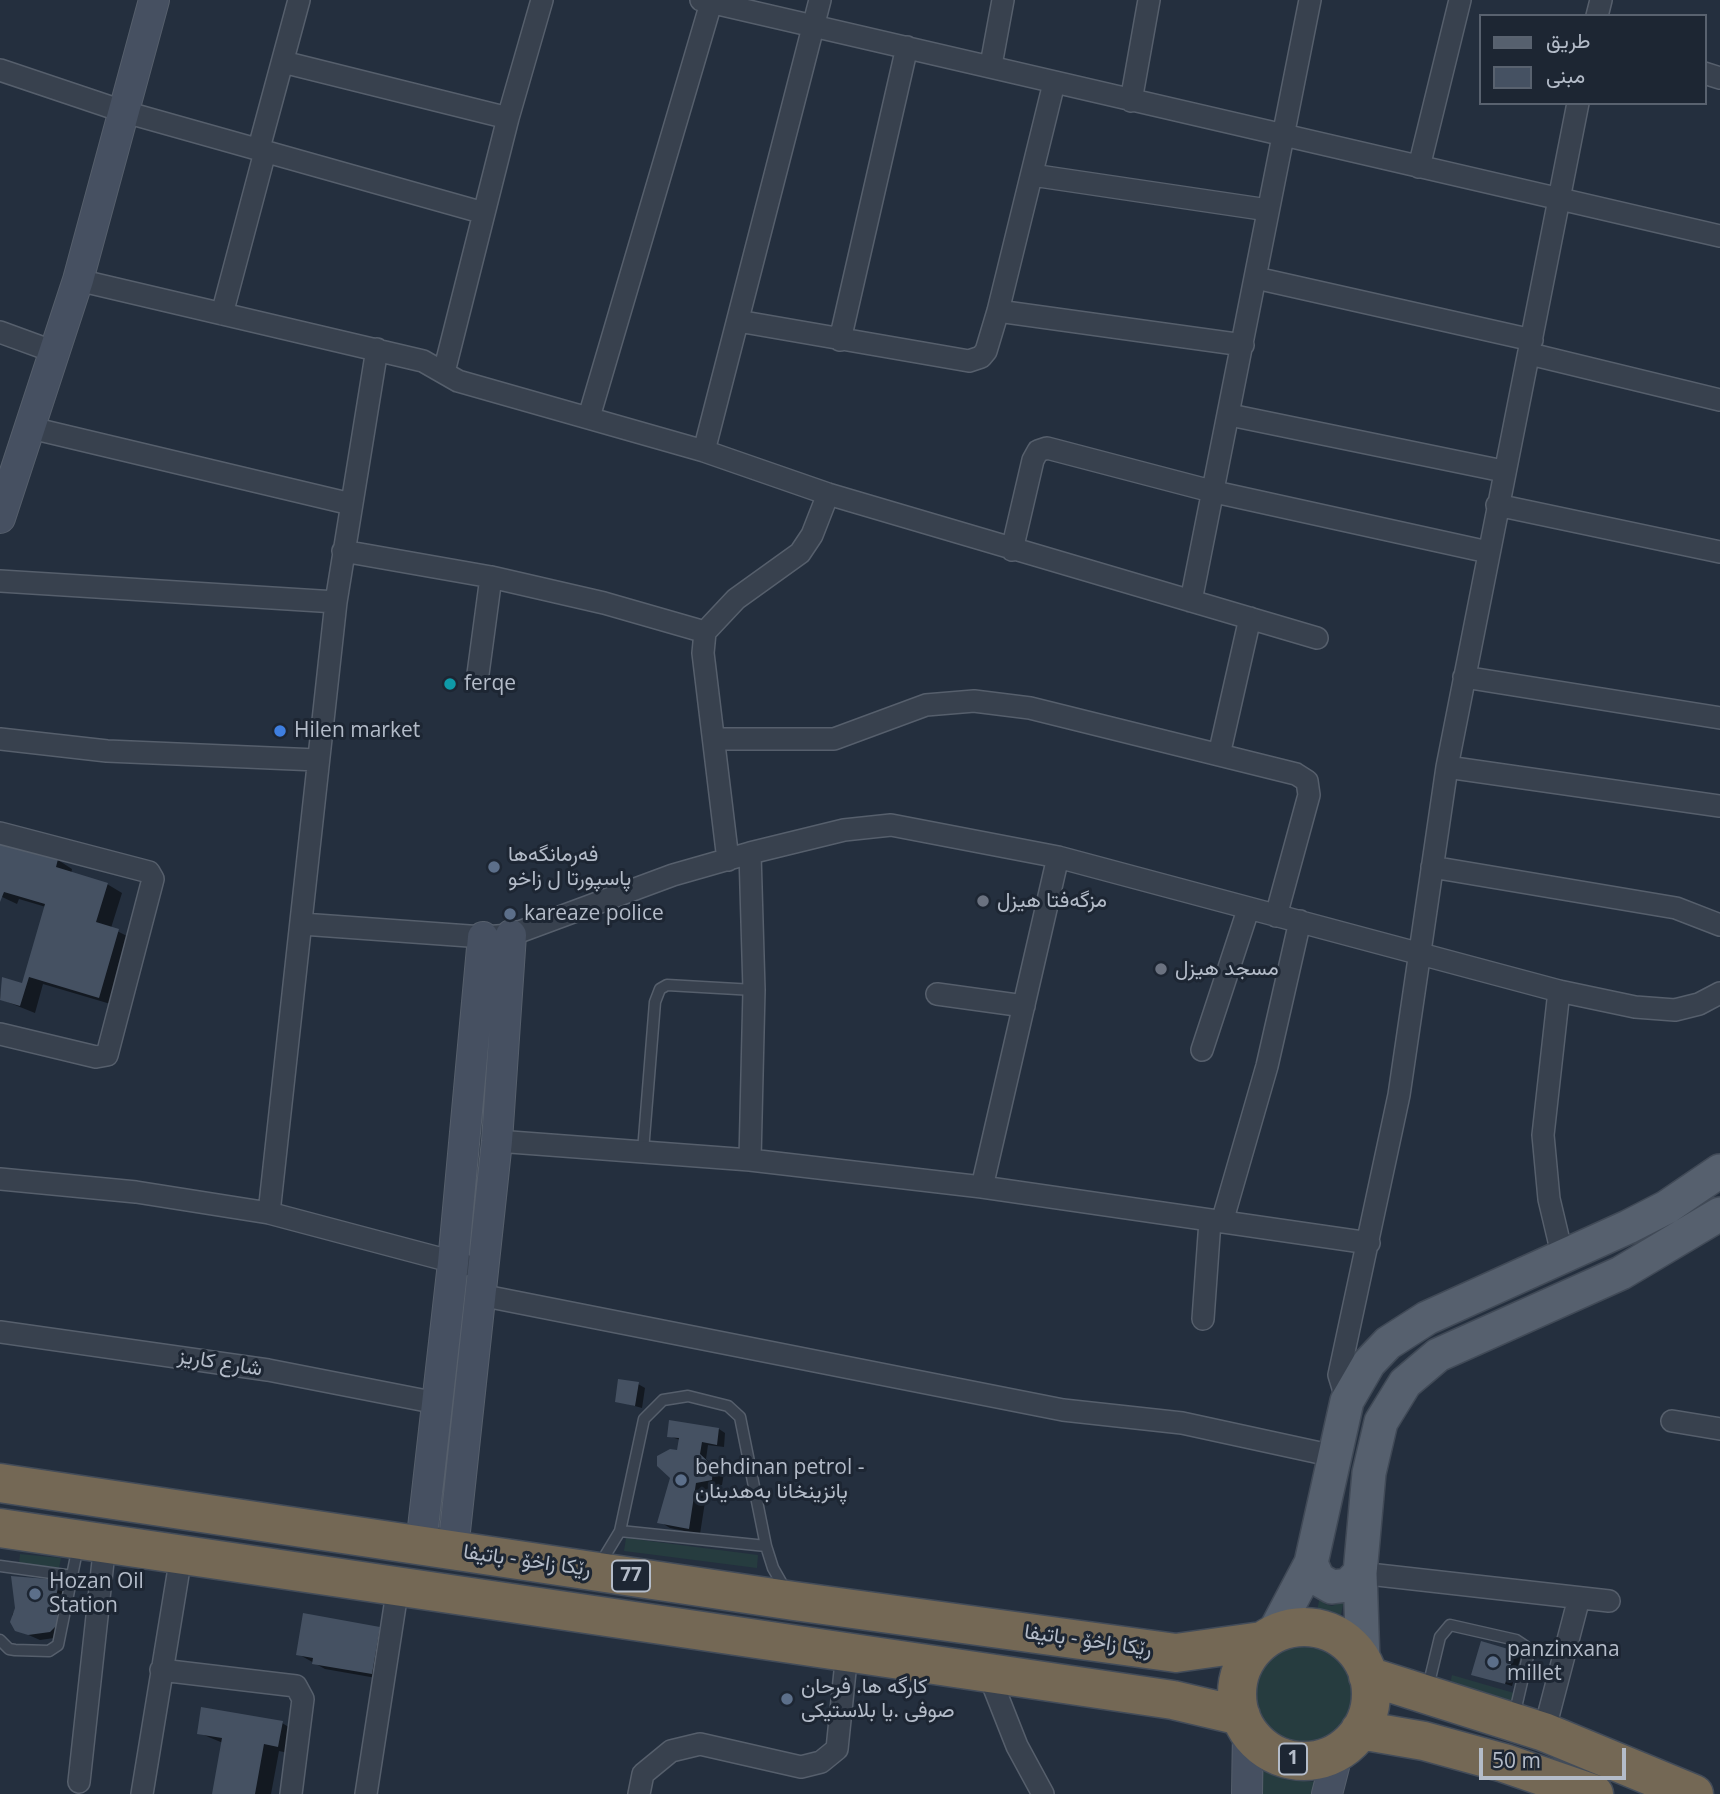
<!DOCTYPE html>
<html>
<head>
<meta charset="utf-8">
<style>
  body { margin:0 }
  #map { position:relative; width:1720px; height:1794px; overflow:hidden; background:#242f3e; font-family:"Open Sans",Vazirmatn,sans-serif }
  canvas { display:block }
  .legend { position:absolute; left:1479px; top:14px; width:228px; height:91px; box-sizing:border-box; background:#1d2633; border:2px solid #59626f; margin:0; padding:9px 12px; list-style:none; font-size:21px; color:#b4bcc9 }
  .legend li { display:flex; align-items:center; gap:14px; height:35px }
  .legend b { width:35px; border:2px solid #59626f }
  .scale { position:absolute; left:1479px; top:1748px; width:147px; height:32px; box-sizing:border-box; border:4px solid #b4bcc9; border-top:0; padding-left:9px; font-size:21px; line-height:24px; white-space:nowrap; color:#b4bcc9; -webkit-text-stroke:5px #1d2633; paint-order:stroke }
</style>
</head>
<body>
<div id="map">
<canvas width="1720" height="1794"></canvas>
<ul class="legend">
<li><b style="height:9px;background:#56606e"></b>طريق</li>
<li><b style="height:19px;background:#455162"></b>مبنى</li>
</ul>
<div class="scale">50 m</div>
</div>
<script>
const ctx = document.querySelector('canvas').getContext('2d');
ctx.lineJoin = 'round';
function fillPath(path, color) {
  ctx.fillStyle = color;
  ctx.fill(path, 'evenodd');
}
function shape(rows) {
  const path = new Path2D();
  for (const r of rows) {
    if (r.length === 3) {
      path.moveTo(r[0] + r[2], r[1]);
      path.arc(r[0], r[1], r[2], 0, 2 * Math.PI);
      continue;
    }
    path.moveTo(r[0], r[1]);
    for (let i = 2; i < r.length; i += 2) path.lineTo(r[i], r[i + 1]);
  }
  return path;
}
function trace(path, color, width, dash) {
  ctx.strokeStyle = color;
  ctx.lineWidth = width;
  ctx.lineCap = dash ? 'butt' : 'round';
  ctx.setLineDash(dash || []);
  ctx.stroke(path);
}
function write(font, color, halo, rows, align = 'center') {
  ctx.font = font + ' "Open Sans",Vazirmatn,sans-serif';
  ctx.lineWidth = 6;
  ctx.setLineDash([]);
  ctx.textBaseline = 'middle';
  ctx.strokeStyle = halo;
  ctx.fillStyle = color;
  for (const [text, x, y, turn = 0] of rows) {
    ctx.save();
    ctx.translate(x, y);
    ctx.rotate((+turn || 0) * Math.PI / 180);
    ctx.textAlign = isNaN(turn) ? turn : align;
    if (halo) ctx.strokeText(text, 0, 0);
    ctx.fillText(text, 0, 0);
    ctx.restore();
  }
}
fillPath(shape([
  [626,1538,758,1555,757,1568,624,1551],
  [20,1554,61,1558,59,1568,19,1563],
  [1320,1595,1325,1604,1332,1606,1344,1601,1340,1619,1316,1617],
  [1303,1696,49],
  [1452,1675,1514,1693,1511,1702,1450,1684],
  [1262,1771,1288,1780,1318,1782,1314,1794,1262,1794]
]), '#263c3f');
fillPath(shape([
  [0,844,58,860,72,869,71,874,107,884,122,893,111,928,133,939,114,1005,43,984,35,1013,0,999,3,979,23,985,46,907,19,899,17,904,0,896],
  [638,1384,645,1388,642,1408,617,1401],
  [719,1429,725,1433,724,1447,708,1445,706,1459,724,1473,722,1485,707,1489,700,1534,670,1528,660,1522,680,1440,669,1436],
  [59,1582,70,1588,63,1615,68,1623,67,1631,61,1637,40,1640,17,1630,12,1615,16,1608],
  [379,1628,390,1635,382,1679,325,1669,298,1654],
  [1514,1652,1521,1656,1512,1686,1474,1674],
  [282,1723,297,1732,293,1754,279,1751,271,1794,213,1794,223,1743,199,1733]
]), '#0007');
fillPath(shape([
  [0,842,58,859,56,867,108,883,96,922,119,929,99,998,29,977,20,1006,0,1000,2,977,22,983,45,904,4,892,0,902],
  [618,1379,639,1382,635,1406,615,1402],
  [669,1420,719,1428,717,1445,702,1442,700,1454,713,1466,712,1480,696,1483,689,1529,657,1523,670,1478,657,1466,657,1456,670,1449,677,1450,679,1438,667,1437],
  [11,1576,60,1580,53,1608,58,1616,57,1625,50,1632,28,1635,15,1631,10,1622,15,1608],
  [303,1613,380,1627,372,1674,312,1664,313,1658,296,1655],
  [1481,1641,1515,1651,1505,1684,1471,1675],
  [201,1707,283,1721,278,1747,264,1744,255,1794,212,1794,222,1738,197,1734]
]), '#455162');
const lane = shape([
  [643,1151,655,1002,660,989,667,985,754,990],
  [620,1531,766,1546],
  [600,1564,620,1531,644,1419,663,1400,688,1396,728,1406,740,1417,766,1546,773,1568,786,1591],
  [0,1566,73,1576],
  [0,1640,9,1649,15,1650,49,1651,58,1645,78,1546],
  [1428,1687,1440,1637,1450,1625,1516,1640,1525,1646,1528,1656,1514,1716]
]);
const street = shape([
  [701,0,1720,236],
  [1597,16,1601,0],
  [283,62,508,118],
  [991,65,1003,0],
  [0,70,125,112,484,213],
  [1704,73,1720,78],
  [1131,101,1149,0],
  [259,148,299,0],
  [1419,167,1460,0],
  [1032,175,1268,210],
  [1256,278,1532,340],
  [78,280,423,361,458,381,704,451,828,494,1317,638],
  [998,311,1243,345],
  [222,314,265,152],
  [738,321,969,361,981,357,986,351,998,311,1054,83],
  [0,332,52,351],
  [840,340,907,47],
  [1530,354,1720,400],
  [444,372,508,118,542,0],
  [1230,415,1503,471],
  [589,417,711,3],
  [27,427,351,504],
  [704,451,820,0],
  [1497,505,1720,552],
  [1012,550,1033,460,1038,451,1047,448,1215,492,1488,552],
  [343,551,491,577,604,603,705,632],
  [0,581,336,602],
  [1191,601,1310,0],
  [478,674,491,577],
  [1464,677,1720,718],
  [0,739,107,751,317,760],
  [716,739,834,739,926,705,974,701,1030,708,1296,774,1307,781,1309,795,1276,916],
  [1219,755,1250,618],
  [1447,767,1720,806],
  [0,833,149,872,153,879,107,1055,96,1057,0,1034],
  [728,860,703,653,705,632,736,599,800,553,812,535,828,494],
  [1432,867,1676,908,1720,925],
  [302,924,483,937,511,935,673,875,750,853,844,830,891,825,1058,857,1559,991,1635,1007,1675,1010,1699,1004,1720,993],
  [1559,991,1543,1135,1549,1199,1563,1258],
  [937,994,1024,1006],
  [1202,1050,1248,910],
  [497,1141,750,1160,982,1187,1369,1243],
  [750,1160,754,990,750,853],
  [0,1179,136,1192,269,1213,465,1265],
  [982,1187,1058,857],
  [269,1213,336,602,377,349],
  [1222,1222,1267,1066,1300,921],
  [480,1295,1063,1410,1182,1423,1334,1456],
  [1203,1319,1210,1221],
  [0,1332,268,1370,437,1403],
  [1347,1401,1339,1375,1399,1095,1447,767,1578,103],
  [1672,1421,1720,1429],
  [1360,1573,1609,1601],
  [161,1670,296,1686,303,1699,291,1794],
  [989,1675,1017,1746,1043,1794],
  [1544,1732,1579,1598],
  [79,1782,105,1543],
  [142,1794,181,1556],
  [366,1794,398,1586],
  [639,1794,643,1774,671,1751,700,1744,801,1767,821,1762,837,1749,847,1652]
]);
const secondary = shape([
  [0,518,78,280,154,0],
  [421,1545,453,1263,483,937],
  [453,1550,497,1141,511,935],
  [1247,1794,1248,1730],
  [1327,1794,1338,1751]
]);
const primary = shape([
  [1311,1563,1318,1579,1332,1587,1348,1585,1360,1573],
  [1274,1633,1311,1563,1347,1401,1369,1363,1388,1343,1427,1318,1628,1227,1667,1207,1720,1171],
  [1363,1662,1360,1573,1369,1473,1381,1422,1405,1383,1438,1355,1621,1273,1720,1214]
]);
const highway = shape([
  [0,1483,794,1601,1176,1653,1262,1641],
  [0,1528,1173,1700,1241,1716],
  [1304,1694,67],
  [1368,1676,1544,1732,1694,1794],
  [1360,1730,1424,1741,1504,1763,1594,1794]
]);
trace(lane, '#565f6c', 13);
trace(street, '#565f6c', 24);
trace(secondary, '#565f6c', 32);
trace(primary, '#414a57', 36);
trace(highway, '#434c59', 41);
trace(lane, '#38414e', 10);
trace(street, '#38414e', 21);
trace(secondary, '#465061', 30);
trace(primary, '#56606e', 33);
trace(highway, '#746855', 38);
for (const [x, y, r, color] of [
  [450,684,7,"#0f9aa8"],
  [280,731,7,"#3f7fe0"],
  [494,867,7,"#5c6f8a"],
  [983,901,7,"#6b7280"],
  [510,914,7,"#5c6f8a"],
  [1161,969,7,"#6b7280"],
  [681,1480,7,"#5c6f8a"],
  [35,1594,7,"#5c6f8a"],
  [1493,1662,7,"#5c6f8a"],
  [787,1699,7,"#5c6f8a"]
]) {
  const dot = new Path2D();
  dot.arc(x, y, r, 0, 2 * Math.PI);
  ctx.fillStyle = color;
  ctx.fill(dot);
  trace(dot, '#1d2633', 2.5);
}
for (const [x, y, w] of [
  [631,1576,38],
  [1293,1759,28]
]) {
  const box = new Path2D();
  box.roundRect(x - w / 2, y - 15.5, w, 31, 5);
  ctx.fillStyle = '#1d2633';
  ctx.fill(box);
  trace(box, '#b4bcc9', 2);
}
write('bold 19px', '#b4bcc9', null, [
  ["77",631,1576],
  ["1",1293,1759]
]);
write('21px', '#b4bcc9', '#1d2633', [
  ["ferqe",464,684],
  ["Hilen market",294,731],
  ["فەرمانگەها",508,855],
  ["پاسپورتا ل زاخو",508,879],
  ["مزگەفتا هیزل",997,901],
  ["kareaze police",524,914],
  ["مسجد هيزل",1175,969],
  ["behdinan petrol -",695,1468],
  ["پانزینخانا بەهدینان",695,1492],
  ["Hozan Oil",49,1582],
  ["Station",49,1606],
  ["panzinxana",1507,1650],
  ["millet",1507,1674],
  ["کارگه ها. فرحان",801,1687],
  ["صوفی .یا بلاستیکی",801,1711]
], 'left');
write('21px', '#b4bcc9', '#1d2633', [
  ["شارع كاريز",220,1363,9],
  ["رێکا زاخۆ - باتیفا",527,1561,8],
  ["رێکا زاخۆ - باتیفا",1088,1641,8]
]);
</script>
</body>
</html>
